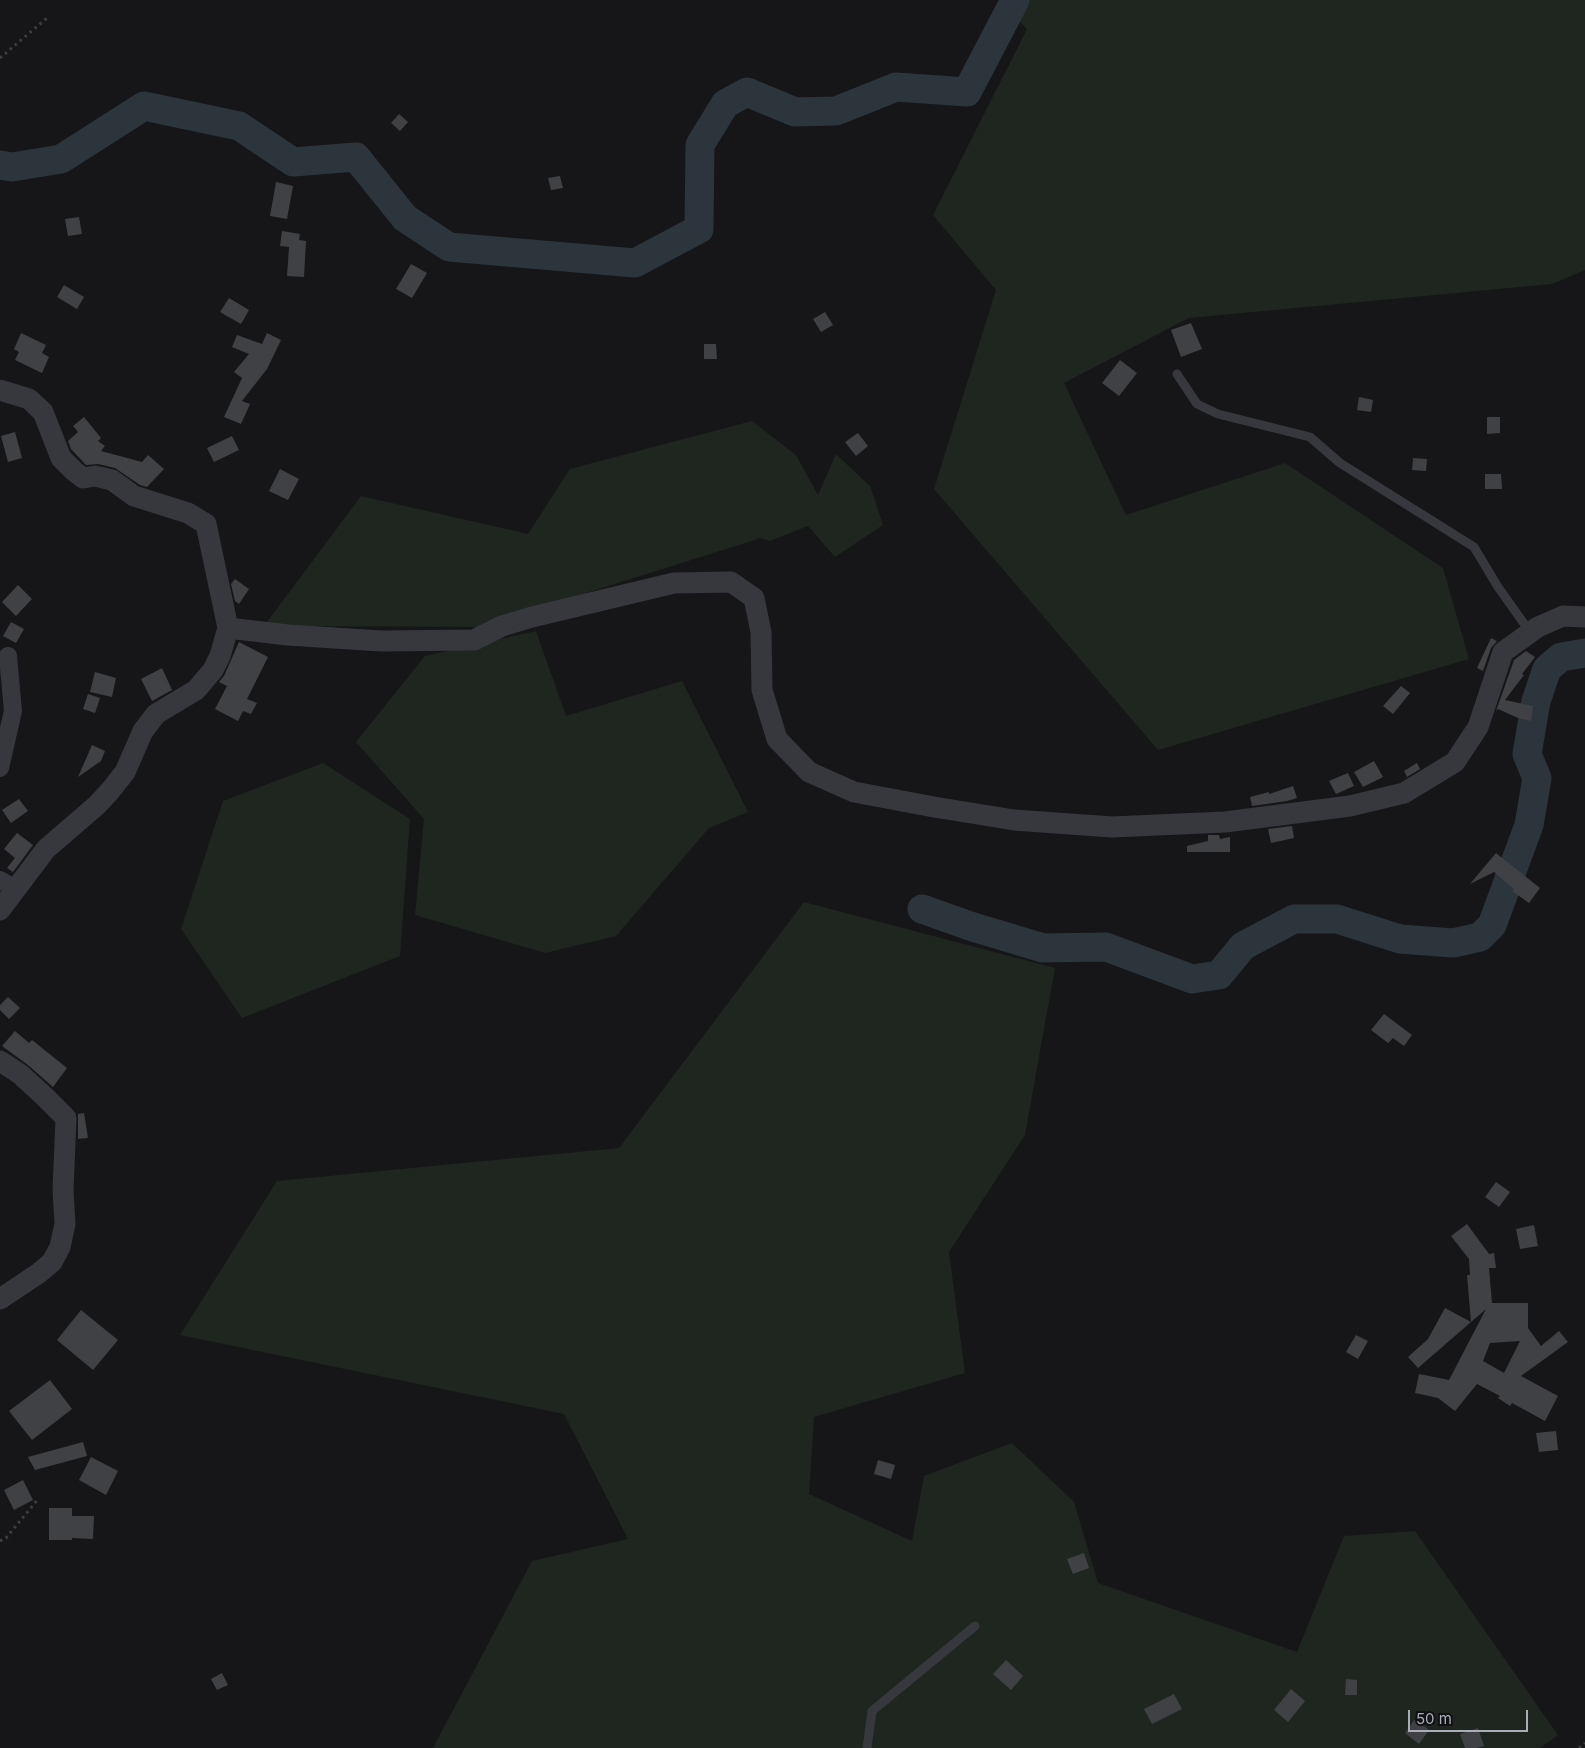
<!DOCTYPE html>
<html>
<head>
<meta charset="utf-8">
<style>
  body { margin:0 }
  #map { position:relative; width:1585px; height:1748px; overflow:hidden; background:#161618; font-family:Inter,sans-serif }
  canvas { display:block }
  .scale { position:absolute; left:1408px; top:1710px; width:120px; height:22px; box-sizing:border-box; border:2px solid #a8adb8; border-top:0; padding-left:6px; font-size:15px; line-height:18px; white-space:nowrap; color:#a8adb8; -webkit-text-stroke:4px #111113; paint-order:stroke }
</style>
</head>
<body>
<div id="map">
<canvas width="1585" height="1748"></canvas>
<div class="scale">50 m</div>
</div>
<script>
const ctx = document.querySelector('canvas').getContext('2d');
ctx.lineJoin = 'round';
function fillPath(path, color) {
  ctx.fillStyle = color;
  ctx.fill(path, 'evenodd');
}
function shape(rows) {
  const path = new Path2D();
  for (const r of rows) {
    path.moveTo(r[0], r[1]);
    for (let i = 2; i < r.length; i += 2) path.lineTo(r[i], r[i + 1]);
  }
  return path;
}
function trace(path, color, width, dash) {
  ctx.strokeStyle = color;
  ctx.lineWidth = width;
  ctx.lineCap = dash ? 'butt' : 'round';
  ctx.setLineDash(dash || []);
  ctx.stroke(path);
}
fillPath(shape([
  [998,0,1585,0,1585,270,1552,284,1189,318,1064,383,1126,515,1285,463,1443,568,1469,659,1158,750,934,489,996,290,933,215,1027,29],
  [752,421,796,455,818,495,836,454,870,486,883,525,835,557,808,526,770,541,761,538,478,627,264,626,361,496,528,534,570,469],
  [536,631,566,716,682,681,748,812,709,828,616,936,545,953,415,915,424,819,356,742,425,656],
  [323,763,410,819,400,956,242,1018,181,929,223,801],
  [804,902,1055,968,1025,1135,949,1252,965,1373,814,1417,809,1494,912,1541,924,1476,1012,1443,1074,1502,1098,1583,1297,1652,1344,1536,1415,1531,1558,1735,1540,1748,433,1748,532,1561,628,1539,564,1414,180,1335,277,1181,619,1148]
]), '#1e261f');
trace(shape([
  [0,165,12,167,61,159,144,106,239,126,293,162,356,157,405,218,449,247,635,263,699,229,700,145,725,104,747,92,795,112,836,111,896,87,967,92,1015,0],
  [922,909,973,927,1043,948,1106,947,1192,979,1219,975,1243,946,1294,919,1337,919,1400,939,1453,943,1480,937,1492,925,1529,825,1537,778,1527,754,1536,701,1547,669,1561,657,1585,653]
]), '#2c353c', 29);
fillPath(shape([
  [399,114,408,122,400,131,391,123],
  [560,176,563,188,551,190,548,178],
  [276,182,293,186,287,219,270,216],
  [79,217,82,234,68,236,65,219],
  [282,231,300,234,299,240,306,241,304,277,287,276,289,247,280,246],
  [411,264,427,273,412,298,396,289],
  [64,285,84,297,77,309,57,297],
  [229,298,249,310,241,324,220,312],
  [825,312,833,325,821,332,813,319],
  [1191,323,1202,349,1181,357,1171,330],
  [21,333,46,345,42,353,49,357,42,373,15,360,19,352,14,349],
  [267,333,281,340,267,369,242,401,250,404,241,424,224,417,242,378,234,372,249,354,232,347,237,335,262,344],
  [704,344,716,344,717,359,704,359],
  [1120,360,1137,373,1119,396,1102,383],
  [1359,397,1373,400,1371,412,1357,410],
  [84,417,101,438,98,441,105,446,101,451,142,462,148,455,164,469,147,487,140,485,115,468,98,464,86,465,71,449,68,441,78,432,73,426],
  [1487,417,1500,417,1500,433,1487,434],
  [15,432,22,458,8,462,1,436],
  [858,433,868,446,856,456,845,442],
  [232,436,239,450,214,462,207,448],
  [1413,458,1427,459,1426,471,1412,470],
  [280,469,299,479,288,500,269,491],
  [1485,474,1501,474,1502,489,1485,489],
  [235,579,249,589,239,604,235,601,231,584],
  [18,585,32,599,16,616,2,602],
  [11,622,24,629,16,643,3,636],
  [1491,638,1497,641,1491,648,1483,671,1477,668],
  [239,642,268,657,247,699,257,703,251,714,243,711,238,721,215,709,227,686,219,682,224,676],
  [1526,651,1535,657,1522,674,1524,675,1505,700,1533,706,1531,721,1518,718,1498,709,1496,711,1514,660],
  [162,668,172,690,152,701,141,679],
  [95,672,116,678,112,697,90,692],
  [1401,686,1410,693,1393,714,1383,706],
  [88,694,100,698,95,713,83,709],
  [92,745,105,751,101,761,78,777],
  [1374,761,1383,777,1363,787,1354,772],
  [1417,763,1420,769,1407,777,1404,771],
  [1348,773,1354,786,1336,794,1329,781],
  [1293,786,1297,798,1287,801,1252,806,1250,797,1269,792,1269,794],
  [19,799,28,811,11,823,2,810],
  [1292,826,1294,838,1271,843,1268,829],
  [17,833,33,845,13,872,7,868,15,858,4,849],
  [1208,835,1219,835,1220,839,1230,837,1230,852,1187,852,1187,846,1208,841],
  [1496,853,1540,888,1529,903,1512,891,1514,889,1494,872,1470,884],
  [8,997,20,1008,9,1019,0,1010,0,1005],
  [1384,1014,1412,1035,1404,1046,1393,1038,1388,1043,1371,1030],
  [15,1031,29,1043,32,1040,67,1068,53,1087,28,1065,2,1046],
  [84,1113,88,1138,78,1139,78,1114],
  [1496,1182,1510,1192,1499,1207,1485,1197],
  [1467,1224,1489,1254,1494,1253,1496,1268,1489,1268,1492,1303,1528,1303,1528,1328,1541,1346,1559,1331,1568,1342,1521,1376,1558,1396,1545,1421,1512,1403,1510,1406,1498,1398,1500,1396,1477,1384,1455,1411,1438,1398,1415,1393,1419,1374,1449,1380,1486,1309,1471,1322,1467,1275,1470,1275,1469,1259,1451,1236],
  [1520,1341,1504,1373,1483,1361,1490,1343],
  [1534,1225,1538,1246,1520,1249,1516,1229],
  [1445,1308,1471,1322,1418,1368,1408,1357,1428,1339],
  [81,1310,118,1340,93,1370,57,1340],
  [1356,1335,1368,1341,1358,1359,1346,1352],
  [50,1380,72,1409,32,1440,9,1411],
  [1556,1431,1558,1450,1539,1452,1536,1433],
  [83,1442,87,1456,35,1470,28,1457],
  [91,1457,118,1471,106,1495,79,1480],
  [878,1460,895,1465,891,1479,874,1474],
  [23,1480,33,1500,14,1510,4,1490],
  [49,1508,72,1508,72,1516,94,1516,93,1539,72,1538,72,1540,49,1540],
  [1084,1553,1089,1568,1073,1574,1067,1559],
  [1006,1660,1023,1676,1011,1690,993,1674],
  [222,1673,228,1685,217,1690,211,1679],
  [1346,1679,1357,1680,1357,1695,1345,1695],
  [1291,1689,1305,1701,1288,1722,1274,1710],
  [1174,1694,1182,1709,1152,1724,1144,1709],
  [1415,1719,1429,1730,1419,1744,1405,1733],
  [1478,1728,1484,1746,1477,1748,1465,1748,1460,1734]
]), '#404145');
trace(shape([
  [0,58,47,18],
  [0,1541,6,1538,39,1498],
  [1579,1748,1585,1743]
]), '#3d3f44', 3, [2.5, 4]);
trace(shape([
  [1177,374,1197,404,1218,414,1310,437,1340,463,1474,547,1498,587,1530,632],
  [867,1748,872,1711,975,1626]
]), '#37383d', 9);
trace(shape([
  [0,768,13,711,8,656],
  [0,880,16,889]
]), '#37383d', 18);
trace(shape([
  [0,390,29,399,43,412,61,458,74,471,83,478,95,476,112,480,134,496,188,513,206,524,228,628,220,656,213,670,196,690,156,714,143,731,125,772,110,791,97,805,46,849,0,910],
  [228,628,288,635,381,641,474,640,502,626,532,617,674,583,731,582,754,598,761,632,762,690,777,739,809,772,854,792,934,807,1014,820,1112,827,1225,822,1350,806,1404,793,1455,762,1478,727,1503,652,1538,627,1563,616,1585,617],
  [0,1061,20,1074,44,1096,66,1118,63,1190,65,1224,60,1247,52,1262,39,1273,0,1299]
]), '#37383d', 21);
</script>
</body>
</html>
